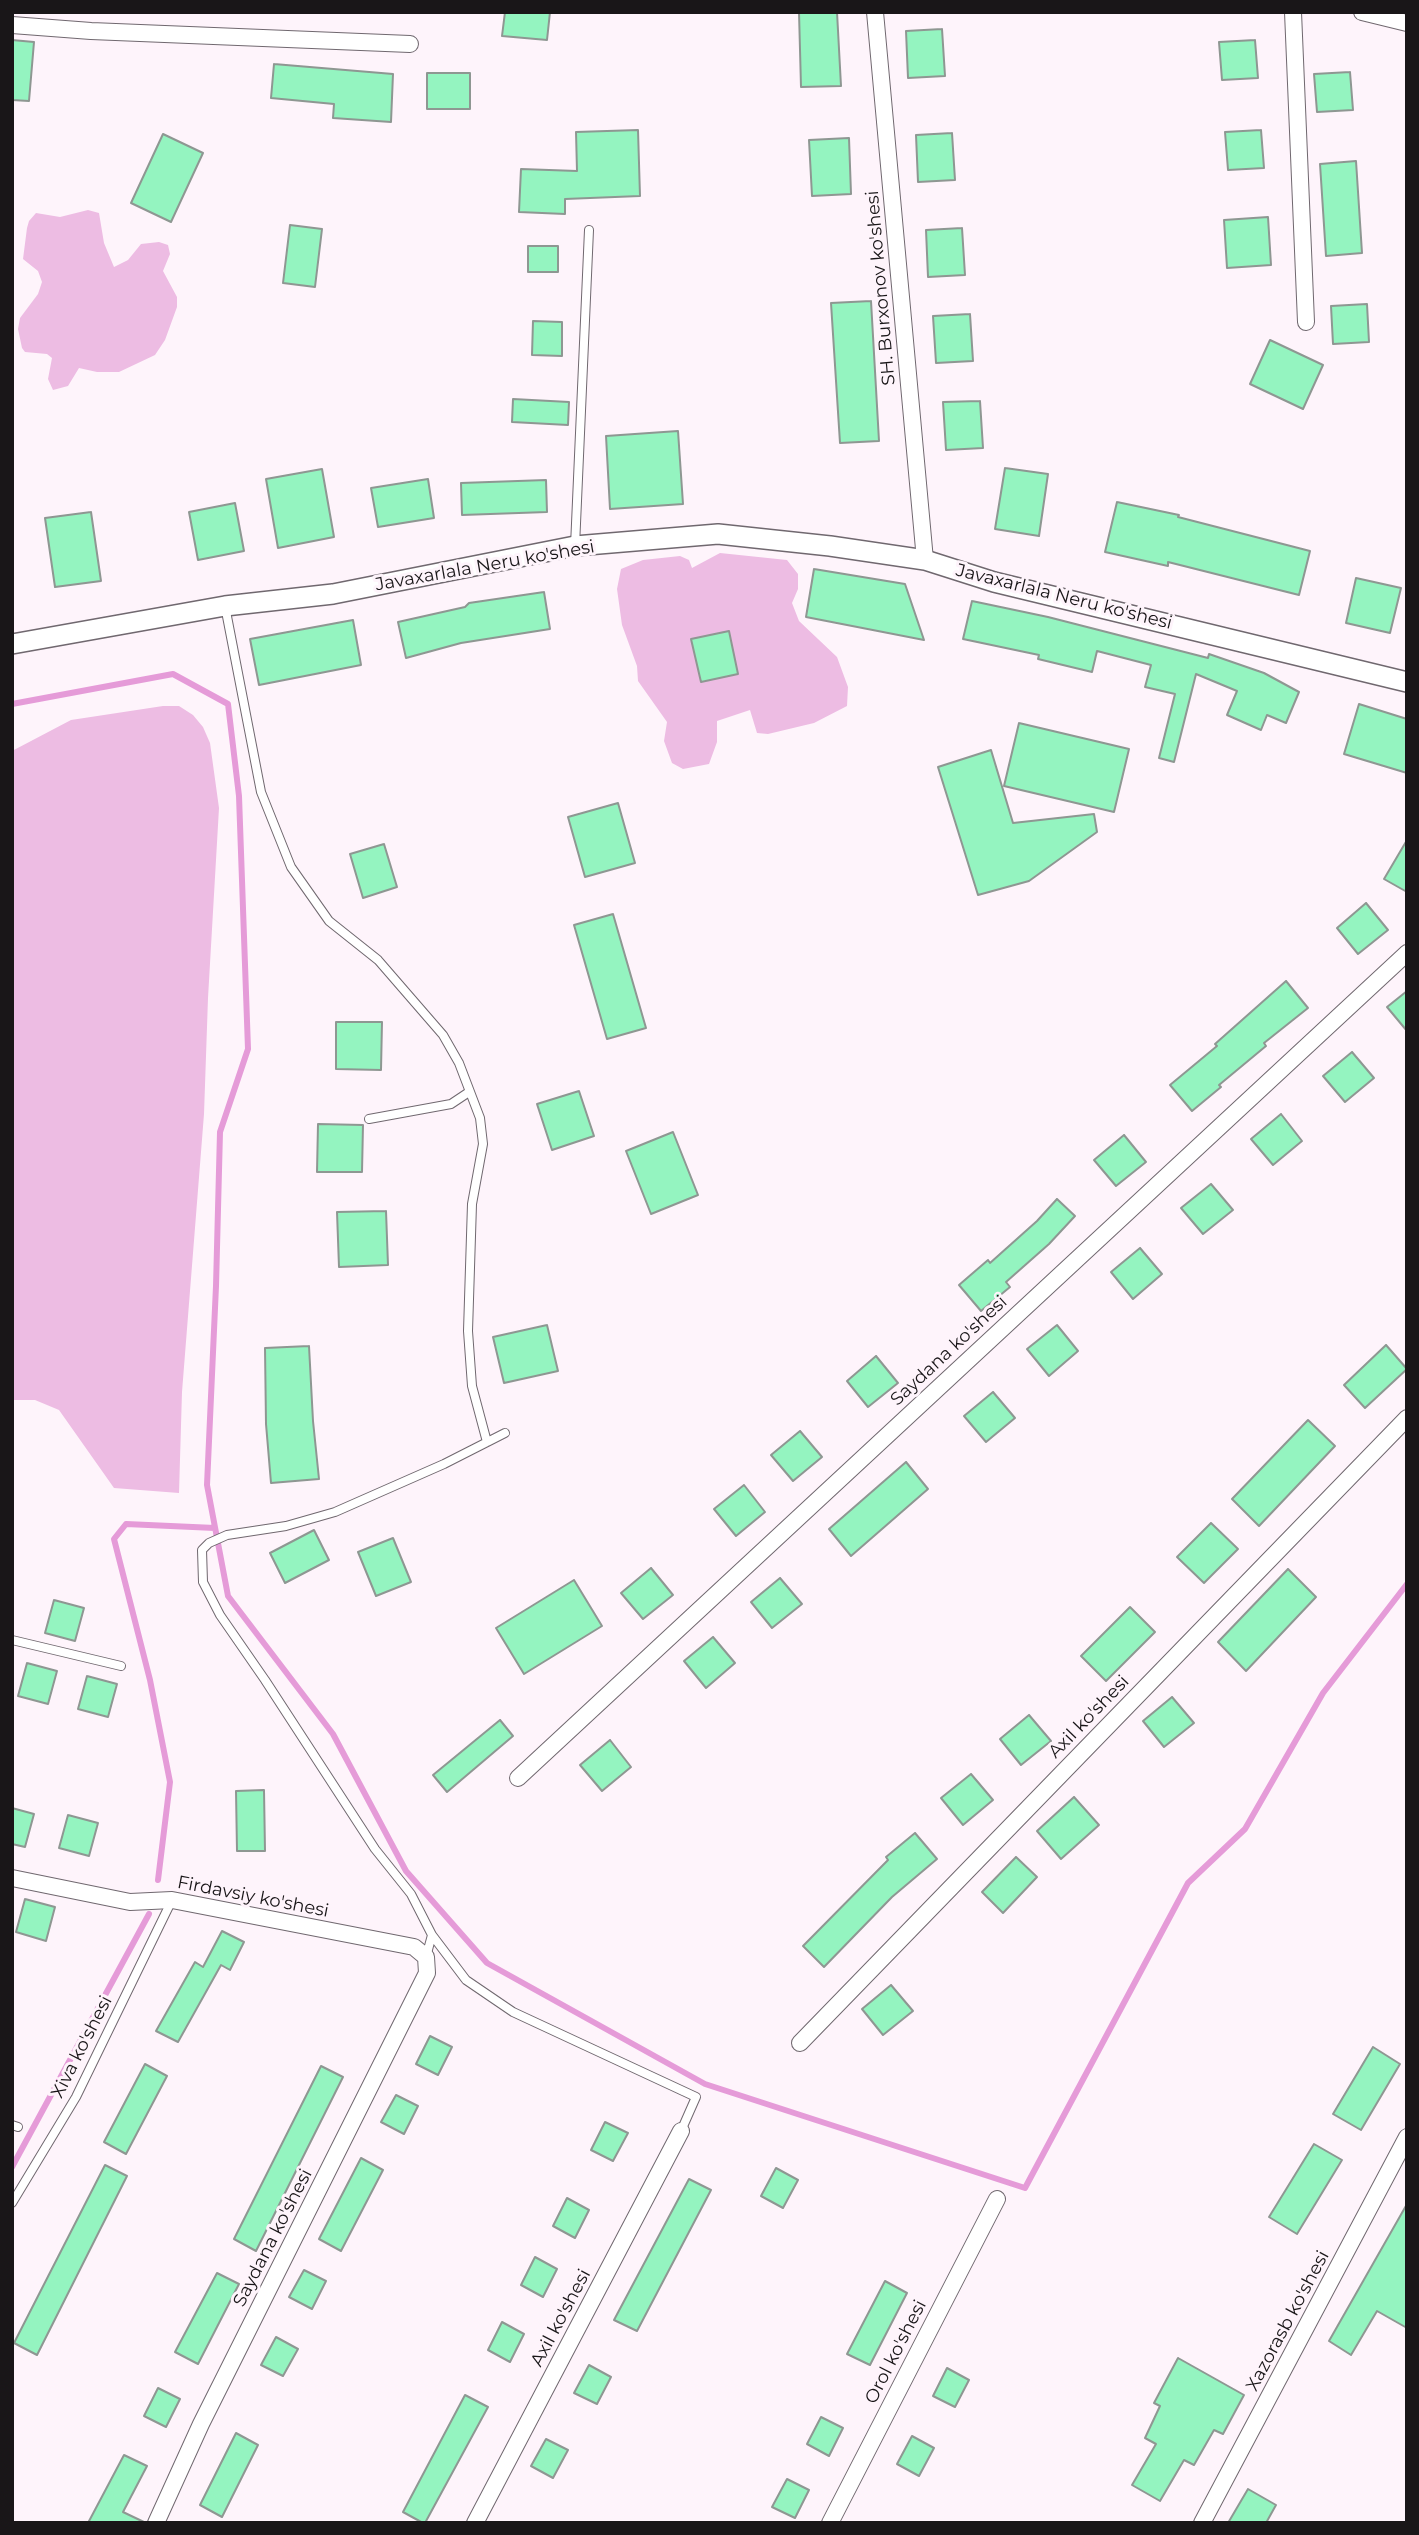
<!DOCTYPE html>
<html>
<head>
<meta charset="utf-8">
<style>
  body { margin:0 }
  #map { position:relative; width:1419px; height:2535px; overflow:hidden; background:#fef4fb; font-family:Montserrat,sans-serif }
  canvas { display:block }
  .frame { position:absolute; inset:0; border:14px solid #191618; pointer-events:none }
</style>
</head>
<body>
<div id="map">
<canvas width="1419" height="2535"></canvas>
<div class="frame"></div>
</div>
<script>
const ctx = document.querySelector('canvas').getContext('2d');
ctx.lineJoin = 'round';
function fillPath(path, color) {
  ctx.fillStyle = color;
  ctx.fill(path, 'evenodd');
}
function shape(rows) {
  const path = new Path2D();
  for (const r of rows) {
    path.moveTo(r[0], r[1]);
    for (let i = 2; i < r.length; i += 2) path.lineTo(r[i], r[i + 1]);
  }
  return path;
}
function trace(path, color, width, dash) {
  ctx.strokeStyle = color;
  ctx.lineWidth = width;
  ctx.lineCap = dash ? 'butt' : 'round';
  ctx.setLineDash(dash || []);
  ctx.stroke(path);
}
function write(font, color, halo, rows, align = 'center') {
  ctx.font = font + ' Montserrat,sans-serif';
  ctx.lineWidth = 6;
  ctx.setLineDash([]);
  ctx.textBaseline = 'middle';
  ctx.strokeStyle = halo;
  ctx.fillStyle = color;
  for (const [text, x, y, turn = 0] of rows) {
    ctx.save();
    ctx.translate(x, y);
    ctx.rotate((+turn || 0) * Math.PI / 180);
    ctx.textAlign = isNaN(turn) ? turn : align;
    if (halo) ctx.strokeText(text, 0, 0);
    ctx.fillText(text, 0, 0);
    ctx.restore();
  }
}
fillPath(shape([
  [88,210,99,213,104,243,114,267,128,260,141,244,159,242,168,245,170,254,163,271,177,297,177,307,165,340,155,355,119,372,97,372,79,368,68,386,53,390,48,379,52,358,47,354,25,352,22,348,18,329,20,318,38,294,42,282,38,271,23,259,27,228,29,221,36,213,60,217],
  [720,553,787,560,798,574,798,589,792,603,799,621,837,657,848,687,847,706,814,723,768,734,757,733,750,710,717,721,717,742,709,764,683,769,672,763,664,741,667,722,638,681,637,666,622,625,617,589,621,569,643,560,680,556,689,560,692,568],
  [163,706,179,706,193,715,203,727,210,743,219,808,208,998,204,1114,182,1392,179,1493,114,1488,59,1410,35,1400,12,1400,12,751,71,720]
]), '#edbce3');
trace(shape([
  [12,704,173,674,228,704,239,796,248,1049,220,1132,216,1286,207,1485,228,1596,333,1734,406,1871,487,1963,705,2084,1025,2188,1188,1883,1245,1829,1323,1693,1407,1584],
  [158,1880,170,1782,150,1680,114,1539,126,1524,215,1528],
  [12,2167,149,1914]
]), '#e59bd8', 6);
const building = shape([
  [505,12,550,12,547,40,502,36,505,12],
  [799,12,837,12,841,86,801,87,799,12],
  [942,29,945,76,908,78,906,31,942,29],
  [12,40,34,42,29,101,12,100,12,40],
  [1255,40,1258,78,1222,80,1219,42,1255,40],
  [274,64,393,74,391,122,333,118,334,104,271,98,274,64],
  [1350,72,1353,110,1317,112,1314,74,1350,72],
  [427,73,470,73,470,109,427,109,427,73],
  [638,130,640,196,565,199,565,214,519,212,521,169,577,171,576,132,638,130],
  [1261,130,1264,168,1228,170,1225,132,1261,130],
  [952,133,955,180,918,182,916,135,952,133],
  [163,134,203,153,171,222,131,203,163,134],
  [849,138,851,194,812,196,809,140,849,138],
  [1356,161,1362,253,1326,256,1320,164,1356,161],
  [1268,217,1271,265,1227,268,1224,220,1268,217],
  [290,225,322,229,315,287,283,283,290,225],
  [962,228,965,275,928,277,926,230,962,228],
  [528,246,558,246,558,272,528,272,528,246],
  [871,301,879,441,840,443,831,303,871,301],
  [1367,304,1369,342,1333,344,1331,306,1367,304],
  [970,314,973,361,936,363,933,316,970,314],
  [533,321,562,322,562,356,532,355,533,321],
  [1270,340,1323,365,1303,409,1250,384,1270,340],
  [513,399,569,402,568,425,512,422,513,399],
  [980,401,983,448,946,450,943,402,980,401],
  [678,431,683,504,610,509,606,436,678,431],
  [1005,468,1048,474,1039,536,995,529,1005,468],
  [322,469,334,537,278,548,266,479,322,469],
  [428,479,434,518,378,527,371,488,428,479],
  [546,480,547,512,462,515,461,483,546,480],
  [1117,502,1179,515,1178,517,1310,551,1299,595,1168,562,1168,566,1105,552,1117,502],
  [235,503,244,551,198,560,189,512,235,503],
  [91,512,101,581,55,587,45,518,91,512],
  [814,569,905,584,924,640,806,617,814,569],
  [1356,578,1401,588,1390,633,1346,623,1356,578],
  [544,592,550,629,461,643,406,658,398,622,465,607,469,603,544,592],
  [972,601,1048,617,1208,658,1209,654,1264,673,1299,692,1286,723,1267,715,1261,730,1227,715,1237,691,1196,674,1174,762,1159,758,1175,694,1145,687,1151,665,1097,651,1092,672,1038,659,1039,655,963,639,972,601],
  [353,620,361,665,259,685,250,639,353,620],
  [729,631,738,674,701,682,691,639,729,631],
  [1359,704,1407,719,1407,773,1344,754,1359,704],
  [1019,723,1129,749,1114,812,1004,786,1019,723],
  [991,750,1013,823,1094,814,1097,832,1029,881,978,895,938,767,991,750],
  [618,803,635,863,585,877,568,817,618,803],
  [1407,840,1407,892,1384,879,1407,840],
  [384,844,397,887,363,898,350,854,384,844],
  [1366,903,1388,930,1358,954,1337,928,1366,903],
  [613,914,646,1028,607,1039,574,925,613,914],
  [1286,981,1308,1008,1264,1043,1266,1046,1219,1085,1221,1087,1192,1111,1170,1085,1217,1046,1215,1044,1286,981],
  [1407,991,1407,1031,1387,1007,1407,991],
  [336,1022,382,1022,381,1070,336,1069,336,1022],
  [1352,1052,1374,1078,1345,1102,1323,1076,1352,1052],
  [579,1091,594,1136,552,1150,537,1104,579,1091],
  [1281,1114,1302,1141,1273,1165,1251,1139,1281,1114],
  [318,1124,363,1125,362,1172,317,1172,318,1124],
  [673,1132,698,1195,651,1214,626,1151,673,1132],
  [1124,1135,1146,1162,1116,1186,1094,1160,1124,1135],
  [1211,1184,1233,1210,1203,1234,1181,1208,1211,1184],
  [1057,1199,1075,1216,1049,1244,1006,1282,1010,1287,981,1311,959,1285,988,1260,990,1263,1037,1221,1057,1199],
  [386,1211,388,1265,339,1267,337,1212,386,1211],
  [1140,1248,1162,1274,1133,1299,1111,1272,1140,1248],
  [547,1325,558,1371,504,1383,493,1337,547,1325],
  [1057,1325,1078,1351,1049,1376,1027,1349,1057,1325],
  [1386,1345,1407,1369,1365,1408,1344,1385,1386,1345],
  [309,1346,313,1421,319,1479,271,1483,266,1424,265,1348,309,1346],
  [876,1356,898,1383,868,1407,847,1381,876,1356],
  [993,1392,1015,1418,986,1442,964,1416,993,1392],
  [1308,1420,1335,1446,1259,1526,1232,1499,1308,1420],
  [800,1431,822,1457,793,1481,771,1455,800,1431],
  [906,1462,928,1489,851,1556,829,1529,906,1462],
  [744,1485,765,1512,736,1536,714,1509,744,1485],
  [1211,1523,1238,1549,1204,1583,1177,1557,1211,1523],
  [314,1530,329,1560,285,1583,270,1553,314,1530],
  [393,1538,411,1582,376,1596,358,1552,393,1538],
  [651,1568,673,1595,643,1619,621,1593,651,1568],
  [1288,1569,1316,1597,1246,1671,1218,1642,1288,1569],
  [780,1578,802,1604,772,1628,751,1602,780,1578],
  [574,1580,602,1626,524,1674,496,1628,574,1580],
  [54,1600,84,1608,75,1641,45,1633,54,1600],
  [1130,1607,1155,1632,1106,1681,1081,1656,1130,1607],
  [713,1637,735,1663,706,1688,684,1661,713,1637],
  [27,1663,57,1671,48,1704,18,1696,27,1663],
  [87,1676,117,1684,108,1717,78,1709,87,1676],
  [1172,1697,1194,1723,1164,1747,1143,1721,1172,1697],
  [1029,1715,1051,1741,1021,1765,1000,1739,1029,1715],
  [500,1720,513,1736,447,1792,433,1775,500,1720],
  [610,1740,631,1767,602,1791,580,1765,610,1740],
  [971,1774,993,1800,963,1825,941,1798,971,1774],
  [264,1790,265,1851,237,1851,236,1791,264,1790],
  [1074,1797,1099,1825,1061,1859,1037,1831,1074,1797],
  [12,1808,34,1814,25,1847,12,1844,12,1808],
  [68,1815,98,1823,89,1856,59,1848,68,1815],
  [915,1833,937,1859,892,1897,824,1967,803,1946,888,1860,886,1857,915,1833],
  [1016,1857,1037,1877,1003,1913,982,1892,1016,1857],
  [25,1899,55,1907,46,1941,16,1932,25,1899],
  [222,1931,244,1942,230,1970,221,1965,178,2042,156,2031,195,1962,203,1967,222,1931],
  [891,1985,913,2011,883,2035,862,2009,891,1985],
  [430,2036,452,2047,438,2075,416,2064,430,2036],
  [1373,2047,1400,2064,1361,2130,1333,2114,1373,2047],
  [145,2064,167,2076,126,2154,104,2142,145,2064],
  [321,2066,343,2077,256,2251,234,2239,321,2066],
  [396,2095,418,2106,404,2134,381,2122,396,2095],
  [605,2122,628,2133,613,2161,591,2150,605,2122],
  [1314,2144,1342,2160,1297,2234,1269,2217,1314,2144],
  [361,2158,383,2170,341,2251,319,2239,361,2158],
  [105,2165,127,2176,37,2355,14,2343,105,2165],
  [776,2168,798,2180,783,2208,761,2196,776,2168],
  [689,2179,711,2190,637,2331,614,2320,689,2179],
  [567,2198,589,2210,575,2238,553,2226,567,2198],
  [1407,2204,1407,2328,1377,2311,1351,2355,1329,2341,1407,2204],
  [535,2257,557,2269,543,2297,521,2285,535,2257],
  [304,2270,326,2281,312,2309,289,2297,304,2270],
  [217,2273,239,2284,198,2364,175,2352,217,2273],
  [885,2281,907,2293,870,2365,847,2354,885,2281],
  [502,2322,524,2334,510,2362,488,2350,502,2322],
  [276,2337,298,2349,283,2376,261,2365,276,2337],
  [1178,2358,1244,2395,1223,2434,1214,2430,1194,2465,1184,2460,1160,2501,1132,2485,1156,2444,1145,2438,1160,2406,1154,2403,1178,2358],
  [589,2365,611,2377,597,2404,574,2393,589,2365],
  [947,2368,969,2380,955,2407,933,2396,947,2368],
  [158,2388,180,2399,166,2427,144,2416,158,2388],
  [465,2395,488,2407,425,2523,423,2523,403,2512,465,2395],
  [821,2417,843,2428,829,2456,807,2444,821,2417],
  [236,2433,258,2445,222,2517,200,2505,236,2433],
  [912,2436,934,2448,919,2476,897,2464,912,2436],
  [546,2439,568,2450,553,2478,531,2466,546,2439],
  [124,2455,147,2466,123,2512,146,2523,88,2523,124,2455],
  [787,2479,809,2490,795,2518,772,2507,787,2479],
  [1248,2489,1276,2505,1266,2523,1228,2523,1248,2489]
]);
fillPath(building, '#94f4c0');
trace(building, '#8e9792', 2);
const service = shape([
  [575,546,589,230],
  [225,606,261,792,291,867,329,921,378,960,443,1035,459,1063,480,1118,483,1144,472,1204,468,1331,472,1386,487,1442],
  [369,1119,451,1104,469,1092],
  [12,1640,121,1666],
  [432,1935,466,1980,513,2012,696,2097,681,2131],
  [426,1957,432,1935,411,1894,375,1849,265,1680,220,1615,203,1582,202,1550,209,1543,227,1535,286,1526,335,1512,444,1464,505,1433],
  [12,2125,18,2127],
  [12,2203,76,2097,172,1900]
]);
const minor = shape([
  [875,12,925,560],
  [1293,12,1306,322],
  [1362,12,1407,23],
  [12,25,91,31,410,44],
  [518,1778,1407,953],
  [12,1878,130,1902,172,1900,414,1947,426,1957,427,1973,201,2424,156,2523],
  [800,2043,1407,1418],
  [475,2523,681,2131],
  [830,2523,997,2199],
  [1202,2523,1407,2137]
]);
const tertiary = shape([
  [12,644,225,606,333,594,575,546,718,534,830,546,925,560,994,582,1407,682]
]);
trace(service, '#70686f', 10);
trace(minor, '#70686f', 18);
trace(tertiary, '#70686f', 22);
trace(service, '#fff', 8);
trace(minor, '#fff', 16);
trace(tertiary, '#fff', 19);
write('18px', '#191618', '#fef4fb', [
  ["SH. Burxonov ko'shesi",881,288,-95],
  ["Javaxarlala Neru ko'shesi",485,566,-10],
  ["Javaxarlala Neru ko'shesi",1064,597,14],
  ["Saydana ko'shesi",949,1351,-43],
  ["Axil ko'shesi",1089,1717,-46],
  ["Firdavsiy ko'shesi",253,1897,11],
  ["Xiva ko'shesi",82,2047,-63],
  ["Saydana ko'shesi",273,2238,-63],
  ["Axil ko'shesi",561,2318,-62],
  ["Xazorasb ko'shesi",1288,2321,-62],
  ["Orol ko'shesi",896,2352,-63]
]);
</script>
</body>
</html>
